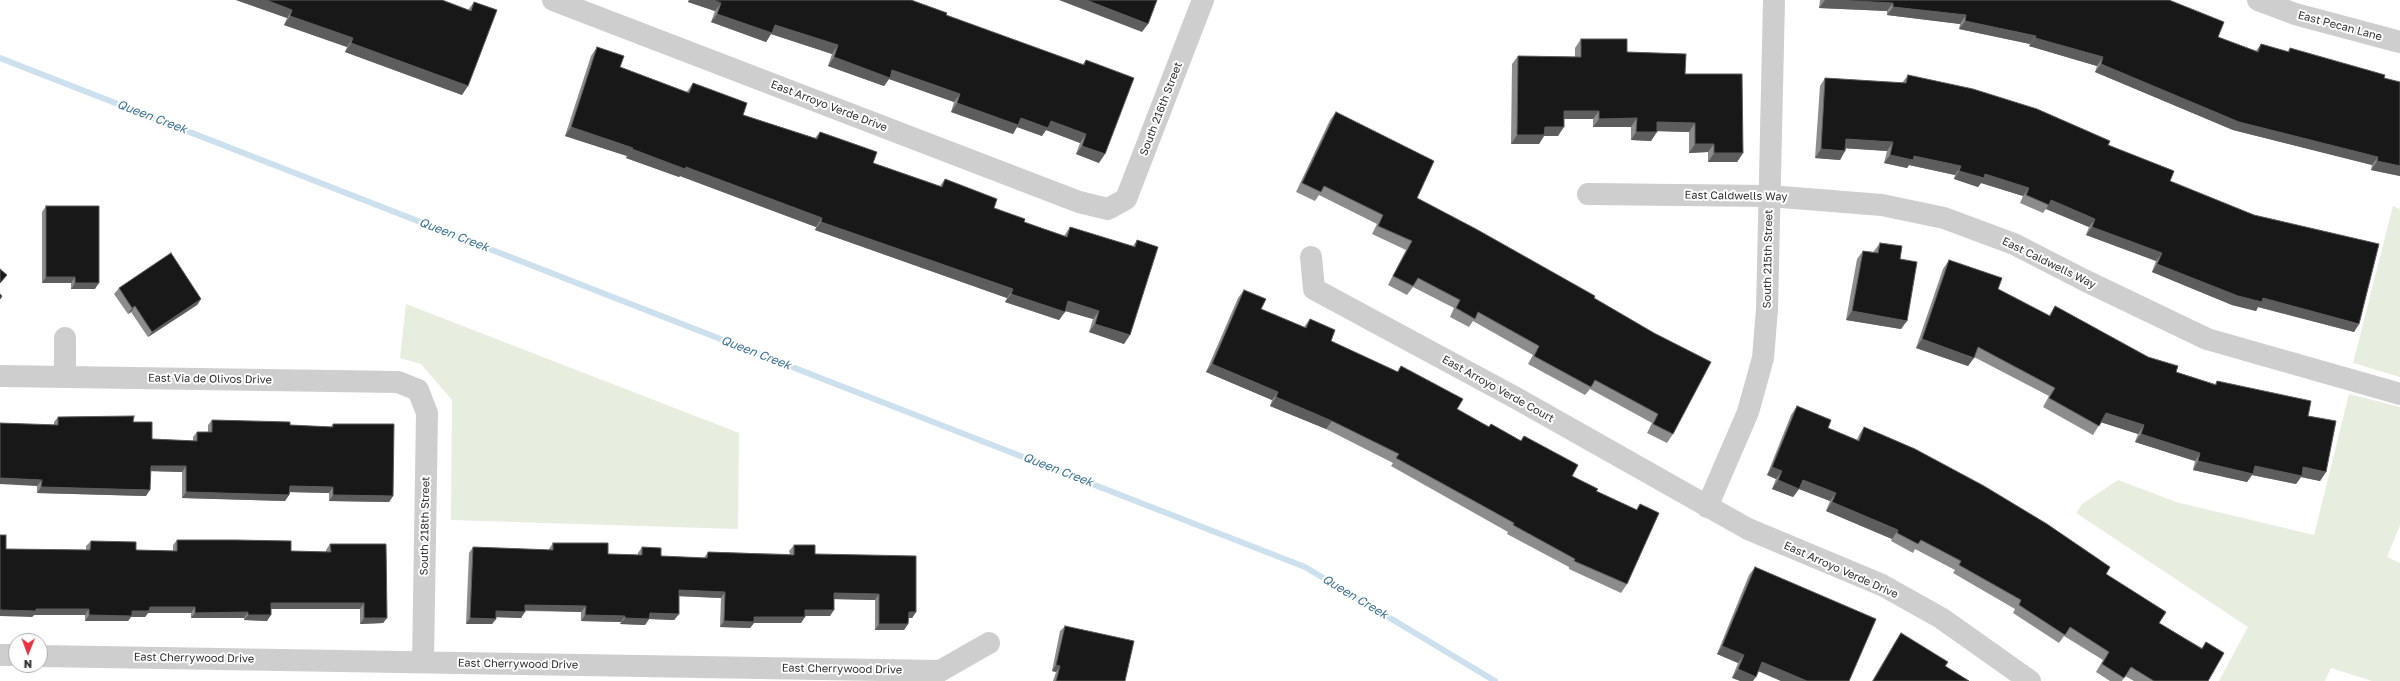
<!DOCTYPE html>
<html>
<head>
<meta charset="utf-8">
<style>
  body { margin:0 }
  #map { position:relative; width:2400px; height:681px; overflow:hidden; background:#fff; font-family:"Golos Text",sans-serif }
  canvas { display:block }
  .north { position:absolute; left:8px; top:633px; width:40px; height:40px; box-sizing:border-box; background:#fff; border:1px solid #adadad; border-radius:50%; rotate:181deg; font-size:11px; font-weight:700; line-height:16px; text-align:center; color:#313131 }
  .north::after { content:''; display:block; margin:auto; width:14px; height:18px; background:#e53544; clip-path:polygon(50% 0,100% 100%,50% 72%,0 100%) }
</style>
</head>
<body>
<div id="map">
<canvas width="2400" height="681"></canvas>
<div class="north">N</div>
</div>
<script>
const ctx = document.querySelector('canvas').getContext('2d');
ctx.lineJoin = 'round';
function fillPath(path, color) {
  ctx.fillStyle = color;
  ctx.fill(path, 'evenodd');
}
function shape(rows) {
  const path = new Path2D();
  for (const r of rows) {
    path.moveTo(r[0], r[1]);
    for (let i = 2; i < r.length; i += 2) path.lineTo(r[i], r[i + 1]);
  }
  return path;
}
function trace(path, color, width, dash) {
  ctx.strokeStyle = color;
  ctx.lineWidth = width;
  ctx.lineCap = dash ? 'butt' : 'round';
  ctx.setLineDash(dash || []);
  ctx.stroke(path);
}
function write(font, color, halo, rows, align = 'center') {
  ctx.font = font + ' "Golos Text",sans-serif';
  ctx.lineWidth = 4;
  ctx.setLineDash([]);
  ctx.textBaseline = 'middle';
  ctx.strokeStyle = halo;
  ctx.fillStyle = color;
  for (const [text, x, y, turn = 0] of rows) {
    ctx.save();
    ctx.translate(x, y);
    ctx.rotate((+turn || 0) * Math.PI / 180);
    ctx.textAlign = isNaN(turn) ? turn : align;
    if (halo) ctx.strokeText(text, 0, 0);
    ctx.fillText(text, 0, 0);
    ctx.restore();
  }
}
fillPath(shape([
  [2393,206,2400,209,2400,377,2353,363],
  [406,304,739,433,738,529,451,520,452,400,421,364,400,358],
  [2349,394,2400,407,2400,525,2387,557,2400,563,2400,681,2372,681,2331,668,2325,681,2219,681,2248,627,2076,513,2082,504,2118,480,2176,502,2314,535]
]), '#e7eddf');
trace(shape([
  [0,58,1305,567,1495,681]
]), '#cce0ed', 6);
trace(shape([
  [553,0,1079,202,1108,209,1126,199,1203,0],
  [2258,0,2295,14,2400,42],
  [1588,194,1769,196,1882,205,1944,218,2014,244,2084,280,2207,339,2400,394],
  [1311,257,1314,289,1516,398,1748,529,1882,585,1941,618,2030,681],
  [0,376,398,382,418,390,427,413,423,662],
  [65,377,65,338],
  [1707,507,1748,412,1763,358,1767,309,1774,0],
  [0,655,16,655],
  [40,656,940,671,989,643]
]), '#cecece', 22);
fillPath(shape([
  [236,0,442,0,468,10,474,2,462,95,345,52,347,47,284,25,287,18],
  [689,0,911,0,946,15,1082,65,1086,60,1099,163,1076,154,1080,143,1046,130,1042,136,1017,127,1013,134,951,112,954,102,889,79,884,86,828,66,832,54,771,34,766,42,711,22,715,11,688,2],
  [1820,0,2169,0,2218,37,2256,51,2261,44,2287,52,2290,48,2384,78,2400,176,2371,170,2372,165,2233,130,2095,72,2097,66,2029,46,2030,44,1959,29,1960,24,1887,15,1887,11,1819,8],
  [1581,39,1627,52,1685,74,1743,153,1737,162,1708,162,1708,152,1689,153,1689,132,1657,131,1651,141,1631,140,1631,127,1593,127,1593,119,1564,119,1558,136,1544,136,1539,144,1511,144,1512,64,1518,56,1575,57,1575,48],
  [597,47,620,67,686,93,693,83,743,115,815,138,820,132,873,163,940,186,945,179,994,208,1024,222,1064,236,1070,227,1133,246,1137,240,1124,344,1089,332,1093,319,1065,311,1059,320,1005,302,1007,298,815,230,816,227,680,176,679,177,626,158,627,156,565,136,591,56],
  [1908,75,2108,145,2170,181,2359,324,2354,332,2258,307,2256,311,2232,305,2152,272,2156,261,2086,235,2089,227,2046,209,2043,213,2020,203,2023,196,1981,183,1978,187,1954,179,1955,175,1909,165,1907,168,1884,163,1887,151,1846,148,1840,160,1815,158,1820,86,1825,78,1902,83],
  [1336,112,1417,198,1594,298,1673,434,1667,443,1647,433,1652,423,1590,389,1585,395,1528,364,1533,355,1473,321,1469,327,1450,317,1454,308,1413,287,1407,295,1388,285,1406,250,1372,234,1377,224,1319,195,1315,201,1296,192,1330,120],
  [46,206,95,289,71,289,71,283,42,283,42,212],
  [1880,243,1900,259,1901,329,1846,320,1857,259,1863,251,1873,253,1874,251],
  [1949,260,1998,289,2049,316,2055,306,2176,372,2215,384,2217,381,2308,416,2326,472,2320,481,2301,477,2296,484,2252,475,2247,482,2193,470,2195,461,2135,442,2138,434,2101,422,2093,435,2043,407,2049,396,1974,357,1968,366,1916,348,1943,269],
  [119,288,201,299,197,305,148,337,131,312,128,314,114,294],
  [1244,290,1261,309,1304,327,1310,319,1331,341,1397,372,1401,366,1457,409,1488,427,1491,424,1521,441,1524,436,1572,476,1596,491,1636,510,1640,504,1627,584,1621,593,1569,569,1569,567,1507,534,1508,532,1391,466,1393,463,1326,429,1270,406,1272,400,1206,372,1238,298],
  [1797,406,1828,428,1857,440,1859,435,1864,427,2106,574,2159,623,2202,648,2206,642,2208,681,2134,681,2125,676,2122,681,2110,681,2096,672,2103,660,2064,636,2059,643,2013,613,2015,609,1953,573,1955,570,1915,549,1913,553,1891,541,1892,539,1826,511,1830,501,1799,489,1793,497,1772,489,1776,479,1767,475,1791,415],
  [58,417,133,422,152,439,193,441,193,437,197,432,208,432,208,425,212,420,290,425,331,427,333,424,393,496,389,502,329,501,329,493,290,492,289,495,285,501,182,498,182,472,151,471,146,496,37,493,37,486,54,425,54,422],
  [177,540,291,551,326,552,326,550,330,544,387,618,383,623,360,624,360,609,271,609,267,621,244,620,244,618,191,618,191,613,148,613,145,617,131,617,128,621,85,621,85,615,34,615,32,617,6,549,86,550,86,546,91,541,136,550,173,551,173,545],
  [553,543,608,554,638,555,638,553,642,547,661,556,704,558,708,552,790,554,789,551,794,545,815,554,916,612,912,618,908,618,908,624,904,630,875,630,875,600,834,599,830,616,805,616,801,623,754,623,750,628,720,627,721,598,679,596,679,614,674,620,649,619,645,625,620,624,621,622,581,621,581,612,525,611,521,618,496,617,496,619,492,624,466,624,469,553,473,547,549,550,549,549],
  [1755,567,1849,681,1781,681,1758,671,1732,678,1738,663,1717,654,1749,575],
  [1065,626,1125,681,1053,681,1056,672,1052,671,1060,631],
  [1901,633,1945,666,1969,681,1872,681,1895,642]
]), '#8c8c8c');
fillPath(shape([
  [236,0,266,0,292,10,287,18],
  [689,0,713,0,721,3,715,11,688,2],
  [1059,0,1086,0,1148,24,1142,32],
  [1825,0,1834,0,1893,3,1887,11,1819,8],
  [1893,7,1966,15,1960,24,1887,15],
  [717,14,775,25,838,45,832,54,771,34,766,42,711,22],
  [290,16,353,38,347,47,284,25],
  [1965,21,2036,36,2030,44,1959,29],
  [2035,38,2103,57,2097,66,2029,46],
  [351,43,468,86,462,95,345,52],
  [834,57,892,70,960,94,954,102,889,79,884,86,828,66],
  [2101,64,2378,157,2372,165,2233,130,2095,72],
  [957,103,1021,118,1051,121,1086,134,1080,143,1046,130,1042,136,1017,127,1013,134,951,112],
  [1564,111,1599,111,1593,119,1558,119],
  [1637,118,1631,127,1593,127,1599,119],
  [1657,122,1695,123,1689,132,1651,131],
  [571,127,633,148,627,156,565,136],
  [1545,127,1564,127,1558,136,1544,136,1539,144,1511,144,1517,135],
  [1636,132,1657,132,1651,141,1631,140],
  [1846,139,1893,142,1887,151,1840,148],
  [1695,144,1714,144,1708,152,1689,153],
  [1082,146,1105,154,1099,163,1076,154],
  [632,149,686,167,822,218,816,227,680,176,679,177,626,158],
  [1821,149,1845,151,1840,160,1815,158],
  [1714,153,1743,153,1737,162,1708,162],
  [1890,155,1914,156,1961,166,1955,175,1909,165,1907,168,1884,163],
  [2377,161,2400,166,2400,176,2371,170],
  [1959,171,1985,174,2029,188,2023,196,1981,183,1978,187,1954,179],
  [2051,200,2095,219,2089,227,2046,209],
  [821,222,1013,289,1007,298,815,230],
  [2092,227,2162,253,2156,261,2086,235],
  [2157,264,2263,298,2359,324,2354,332,2258,307,2256,311,2232,305,2152,272],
  [46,277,75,277,71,283,42,283],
  [75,283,99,283,95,289,71,289],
  [1011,294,1065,312,1059,320,1005,302],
  [201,299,197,305,148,337,152,332],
  [1068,301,1099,311,1093,319,1062,310],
  [135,306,131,312,128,314,132,308],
  [1852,311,1907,321,1901,329,1846,320],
  [1095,324,1130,335,1124,344,1089,332],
  [1922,339,1974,358,1968,366,1916,348],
  [1212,364,1278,392,1272,400,1206,372],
  [1276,397,1332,421,1326,429,1270,406],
  [2106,413,2144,425,2138,434,2100,422],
  [2141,434,2200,453,2195,461,2135,442],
  [2198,461,2255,466,2303,467,2326,472,2320,481,2301,477,2296,484,2252,475,2247,482,2193,470],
  [151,466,186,466,182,472,147,471],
  [1772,467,1782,471,1776,479,1767,475],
  [0,478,42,480,37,486,0,484],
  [1778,480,1803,480,1836,493,1830,501,1799,489,1793,497,1772,489],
  [290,486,333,487,329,493,286,492],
  [41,487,150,490,146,496,37,493],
  [186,492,289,495,285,501,182,498],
  [333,495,393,496,389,502,329,501],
  [1832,502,1898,530,1892,539,1826,511],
  [679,590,725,592,721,598,675,596],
  [834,593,879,594,875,600,830,599],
  [271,603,364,603,360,609,267,609],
  [525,605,586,606,581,612,521,610],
  [150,607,195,607,191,613,148,613,145,617,131,617,128,621,85,621,89,615,132,611],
  [36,609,89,609,85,615,34,615,32,617,0,616,0,610],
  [805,610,834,610,830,616,801,616],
  [496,611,525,612,521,618,492,617],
  [248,612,244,618,191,618,195,613],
  [909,612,916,612,912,618,904,618],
  [650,613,679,614,674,620,649,619,645,625,620,624,625,618],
  [248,615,271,615,267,621,244,620],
  [585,615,625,616,621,622,581,621],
  [754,617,805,617,801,623,754,623,750,628,720,627,724,621],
  [364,618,387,618,383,623,360,624],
  [470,618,496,619,492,624,466,624],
  [879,624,908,624,904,630,875,630],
  [1722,646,1744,655,1738,663,1717,654],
  [1762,662,1807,681,1781,681,1756,670],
  [1056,665,1060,666,1056,672,1052,671],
  [1738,669,1756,677,1753,681,1740,681,1732,678]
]), '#5d5d5d');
const building = shape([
  [266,0,442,0,471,11,474,2,497,10,468,86,351,43,353,38,290,16,292,10,266,0],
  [713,0,911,0,947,13,946,15,1084,65,1086,60,1134,78,1105,154,1082,146,1086,134,1051,121,1048,128,1021,118,1018,125,957,103,960,94,892,70,890,78,834,57,838,45,775,25,772,33,717,14,721,3,713,0],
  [1086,0,1157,0,1148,24,1086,0],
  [1834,0,2169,0,2224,22,2218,37,2258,52,2261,44,2289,52,2290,48,2385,75,2384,78,2400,82,2400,166,2377,161,2378,157,2239,122,2101,64,2103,57,2035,38,2036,36,1965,21,1966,15,1893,7,1893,3,1834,0],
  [1581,39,1627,39,1627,52,1686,54,1685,74,1742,74,1743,153,1714,153,1714,144,1695,144,1695,123,1657,122,1657,132,1636,132,1637,118,1599,119,1599,111,1564,111,1564,127,1545,127,1544,135,1517,135,1518,56,1581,57,1581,39],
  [597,47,624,56,620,67,689,93,693,83,747,103,743,115,817,139,820,132,877,152,873,163,942,187,945,179,997,199,994,208,1025,219,1024,222,1067,237,1070,227,1135,247,1137,240,1158,247,1130,335,1095,324,1099,311,1068,301,1065,312,1011,294,1013,289,821,222,822,218,686,167,685,169,632,149,633,148,571,127,597,47],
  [1908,75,1973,89,2037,109,2110,141,2108,145,2174,171,2170,181,2254,215,2379,244,2359,324,2263,298,2262,302,2238,296,2157,264,2162,253,2092,227,2095,219,2051,200,2049,205,2026,195,2029,188,1985,174,1984,178,1959,171,1961,166,1914,156,1913,160,1890,155,1893,142,1846,139,1845,151,1821,149,1825,78,1906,83,1908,75],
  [1336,112,1434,161,1417,198,1476,229,1595,296,1594,298,1654,333,1711,362,1673,434,1653,424,1658,414,1595,380,1591,387,1534,356,1539,346,1478,312,1475,319,1456,308,1460,300,1418,278,1413,286,1393,276,1412,241,1378,226,1383,215,1324,186,1321,192,1302,183,1336,112],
  [46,206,99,206,99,283,75,283,75,277,46,277,46,206],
  [1880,243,1902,246,1900,259,1917,262,1907,321,1852,311,1863,251,1878,253,1880,243],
  [171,253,201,299,152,332,135,306,132,308,119,288,171,253],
  [1949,260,2002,278,1998,289,2050,316,2055,306,2148,357,2178,366,2176,372,2216,385,2217,381,2311,401,2308,416,2336,421,2326,472,2303,467,2302,476,2255,466,2253,474,2198,461,2200,453,2141,434,2144,425,2106,413,2099,426,2049,398,2055,388,1978,347,1974,358,1922,339,1949,260],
  [0,269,7,275,0,283,0,269],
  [1244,290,1266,299,1261,309,1306,328,1310,319,1335,330,1331,341,1398,372,1401,366,1463,399,1457,409,1489,427,1491,424,1521,441,1524,436,1578,465,1572,476,1598,489,1596,491,1637,510,1640,504,1659,513,1627,584,1574,561,1575,559,1513,525,1514,523,1396,458,1399,454,1332,421,1276,397,1278,392,1212,364,1244,290],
  [0,294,2,296,0,299,0,294],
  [1797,406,1831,420,1828,428,1859,441,1864,427,1915,449,1984,486,2047,524,2110,567,2106,574,2166,612,2159,623,2202,649,2206,642,2224,653,2208,681,2154,681,2131,667,2124,678,2102,664,2109,652,2070,627,2065,635,2019,605,2021,600,1959,565,1961,561,1921,540,1918,544,1897,533,1898,530,1832,502,1836,493,1803,480,1799,489,1778,480,1782,471,1772,467,1797,406],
  [134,416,133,422,152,422,152,439,197,441,197,432,212,432,212,420,290,422,290,425,333,427,333,424,394,424,393,496,333,495,333,487,290,486,289,495,186,492,186,466,151,466,150,490,41,487,42,480,0,478,0,423,58,425,58,417,134,416],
  [0,535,6,535,6,549,90,550,91,541,136,542,136,550,177,551,177,540,236,540,291,541,291,551,331,552,330,544,386,544,387,618,364,618,364,603,271,603,271,615,248,615,248,612,195,613,195,607,150,607,149,611,132,611,132,616,89,615,89,609,36,609,36,611,0,610,0,535],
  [553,543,608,543,608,554,642,555,642,547,661,548,661,556,707,558,708,552,794,555,794,545,815,545,815,554,916,556,916,612,909,612,908,624,879,624,879,594,834,593,834,610,805,610,805,617,754,617,754,622,724,621,725,592,679,590,679,614,650,613,649,619,625,618,625,616,585,615,586,606,525,605,525,612,496,611,496,619,470,618,473,547,553,550,553,543],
  [1755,567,1876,619,1849,681,1807,681,1762,662,1756,677,1738,669,1744,655,1722,646,1755,567],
  [1065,626,1134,641,1125,681,1056,681,1060,666,1056,665,1065,626],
  [1901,633,1948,662,1945,666,1969,681,1873,681,1901,633]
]);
fillPath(building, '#181818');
trace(building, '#5d5d5d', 1);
write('11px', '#313131', '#fff', [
  ["East Pecan Lane",2340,26,15],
  ["East Arroyo Verde Drive",829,106,21],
  ["South 216th Street",1161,109,-69],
  ["East Caldwells Way",1736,196,1],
  ["South 215th Street",1768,259,-89],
  ["East Caldwells Way",2049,263,26],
  ["East Via de Olivos Drive",210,379,1],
  ["East Arroyo Verde Court",1498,389,29],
  ["South 218th Street",425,526,-89],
  ["East Arroyo Verde Drive",1841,570,24],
  ["East Cherrywood Drive",194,658,1],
  ["East Cherrywood Drive",518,664,1],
  ["East Cherrywood Drive",842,669,1]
]);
write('italic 12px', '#3e7394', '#fff', [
  ["Queen Creek",152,117,21],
  ["Queen Creek",454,235,21],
  ["Queen Creek",756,353,21],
  ["Queen Creek",1058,470,21],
  ["Queen Creek",1355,597,31]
]);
</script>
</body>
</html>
